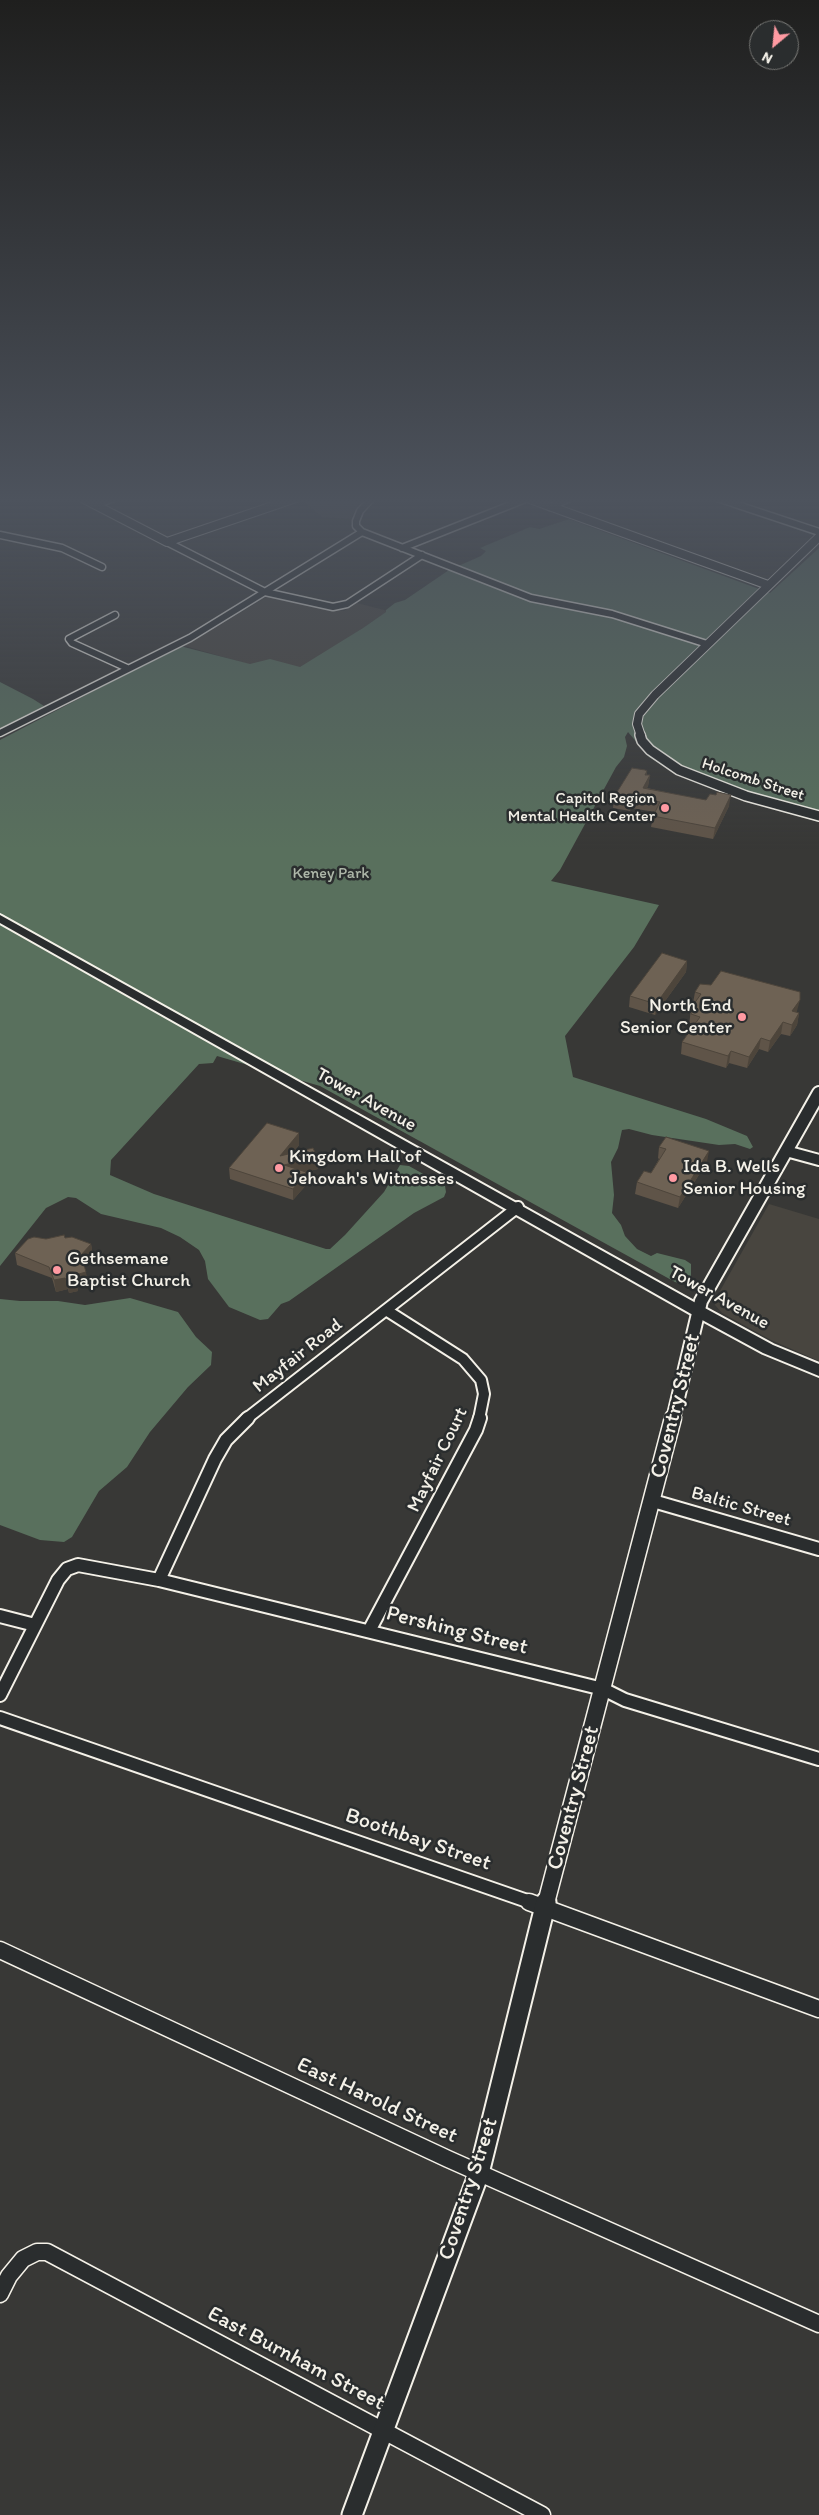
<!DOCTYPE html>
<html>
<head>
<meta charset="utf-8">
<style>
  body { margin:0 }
  #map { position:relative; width:819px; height:2515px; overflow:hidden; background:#383836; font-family:Itim,sans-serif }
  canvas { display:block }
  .north { position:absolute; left:749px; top:20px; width:50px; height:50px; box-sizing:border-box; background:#2a2d2e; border:1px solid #7b7b78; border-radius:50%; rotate:208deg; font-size:14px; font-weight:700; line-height:20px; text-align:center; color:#f4f1e8 }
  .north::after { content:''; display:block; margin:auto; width:18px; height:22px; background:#ff9aa2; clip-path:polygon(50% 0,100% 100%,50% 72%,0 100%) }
</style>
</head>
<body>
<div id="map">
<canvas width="819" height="2515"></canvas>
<div class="north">N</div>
</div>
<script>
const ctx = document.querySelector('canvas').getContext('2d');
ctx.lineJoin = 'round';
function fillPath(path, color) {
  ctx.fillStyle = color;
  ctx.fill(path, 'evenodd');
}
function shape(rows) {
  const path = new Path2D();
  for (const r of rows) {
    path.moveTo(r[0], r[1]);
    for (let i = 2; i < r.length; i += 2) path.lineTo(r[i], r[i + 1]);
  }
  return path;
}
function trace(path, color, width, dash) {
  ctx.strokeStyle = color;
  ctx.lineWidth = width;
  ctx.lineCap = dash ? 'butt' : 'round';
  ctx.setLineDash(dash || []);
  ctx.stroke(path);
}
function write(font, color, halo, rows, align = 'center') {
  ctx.font = font + ' Itim,sans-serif';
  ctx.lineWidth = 5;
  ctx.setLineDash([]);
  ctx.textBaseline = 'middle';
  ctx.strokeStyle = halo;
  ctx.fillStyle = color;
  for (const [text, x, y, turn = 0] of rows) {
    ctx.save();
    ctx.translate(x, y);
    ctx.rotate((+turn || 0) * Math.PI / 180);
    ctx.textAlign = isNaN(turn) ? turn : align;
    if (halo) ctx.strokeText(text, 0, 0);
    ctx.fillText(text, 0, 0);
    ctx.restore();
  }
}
fillPath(shape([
  [308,498,368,498,358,505,351,519,322,517,302,500],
  [268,596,344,611,357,603,388,611,304,668,258,667,185,646],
  [769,1204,819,1219,819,1361,771,1340,722,1313,715,1305,716,1298]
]), '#48453f');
fillPath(shape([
  [569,519,770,593,819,548,819,822,737,798,683,777,649,757,628,732,625,737,627,746,624,757,616,767,560,870,551,881,659,905,634,947,565,1036,573,1077,706,1119,747,1136,753,1147,750,1149,735,1144,719,1145,652,1135,629,1129,622,1130,618,1148,611,1162,614,1195,612,1213,621,1225,625,1236,637,1249,651,1256,657,1253,685,1260,691,1264,691,1276,679,1283,675,1282,320,1086,217,1056,213,1063,199,1064,111,1160,110,1175,154,1194,326,1249,330,1249,345,1235,384,1192,400,1165,409,1166,445,1186,446,1192,444,1197,414,1213,289,1301,281,1304,268,1319,260,1320,229,1307,208,1279,205,1261,199,1250,180,1237,161,1228,101,1214,76,1198,68,1197,46,1208,0,1266,0,740,180,646,250,664,270,659,300,667,363,628,386,612,386,610,395,603,405,600,449,570,481,556,486,551,480,548,530,527,539,529],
  [0,682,33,699,44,706,0,728],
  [130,1298,178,1312,196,1337,212,1352,211,1365,188,1387,150,1432,127,1467,99,1491,72,1537,64,1542,40,1540,0,1525,0,1299,20,1301,58,1301,85,1305]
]), '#59705d');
const minorFar3 = shape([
  [372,498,360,511,356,521,356,526,362,532,531,598,612,614,707,644],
  [717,498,819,532],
  [95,505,114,498],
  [550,507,570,498],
  [0,535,62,548,102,567],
  [167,542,265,592,333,607,347,604,422,555],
  [402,548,528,498],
  [115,615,69,639,72,643,127,668],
  [0,733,190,638,362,532]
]);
const minorFar2 = shape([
  [786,1151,819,1160],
  [386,1310,463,1359,481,1380,484,1394,479,1419],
  [246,1419,518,1207]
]);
const minorFar1 = shape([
  [653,1501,819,1549],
  [159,1580,215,1459,226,1440,248,1418],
  [0,1616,35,1625],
  [369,1631,476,1430,480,1418],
  [0,1695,58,1580,67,1569,78,1565,159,1580,603,1689,625,1700,819,1759],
  [0,1718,533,1903]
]);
const minor = shape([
  [529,1902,819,2009],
  [0,1950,448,2159,819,2324],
  [0,2294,9,2276,23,2259,37,2252,47,2252,542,2515]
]);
const tertiaryFar4 = shape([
  [82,498,167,542,296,498],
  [527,498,768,585],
  [641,736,637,724,639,714,655,695,819,537]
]);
const tertiaryFar3 = shape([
  [640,735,642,741,650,750,679,770,746,796,819,816]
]);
const tertiaryFar2 = shape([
  [673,1419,701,1301,819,1093]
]);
const tertiaryFar1 = shape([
  [546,1903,673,1418]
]);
const tertiary = shape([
  [352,2515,479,2173,546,1902]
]);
const secondary = shape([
  [0,915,703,1307,773,1345,819,1364,819,1376,763,1353,693,1315,0,923,0,915]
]);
trace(minorFar3, '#f4f1e8', 9);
trace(minorFar2, '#f4f1e8', 14);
trace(minorFar1, '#f4f1e8', 16);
trace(minor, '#f4f1e8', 19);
trace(tertiaryFar4, '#f4f1e8', 10);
trace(tertiaryFar3, '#f4f1e8', 12);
trace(tertiaryFar2, '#f4f1e8', 16);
trace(tertiaryFar1, '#f4f1e8', 19);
trace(tertiary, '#f4f1e8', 23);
trace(secondary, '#f4f1e8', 4);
trace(minorFar3, '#2a2d2e', 6);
trace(minorFar2, '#2a2d2e', 10);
trace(minorFar1, '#2a2d2e', 12);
trace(minor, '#2a2d2e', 16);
trace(tertiaryFar4, '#2a2d2e', 8);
trace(tertiaryFar3, '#2a2d2e', 9);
trace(tertiaryFar2, '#2a2d2e', 12);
trace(tertiaryFar1, '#2a2d2e', 16);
trace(tertiary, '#2a2d2e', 19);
fillPath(secondary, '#2a2d2e');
fillPath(shape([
  [647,771,647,775,650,775,648,786,647,788,729,806,713,839,651,827,653,816,655,812,631,808,630,811,613,808,614,797],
  [687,961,686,972,655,1015,629,1007,630,996],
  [695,992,797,1011,796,1012,799,1013,797,1025,790,1036,781,1034,768,1052,759,1049,747,1068,729,1063,726,1068,681,1054,682,1042,693,1027,689,1026,691,1008,695,1004,693,1003],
  [299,1133,299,1145,293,1153,317,1157,318,1169,305,1172,307,1184,293,1200,230,1179,229,1168],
  [659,1147,707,1162,678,1208,635,1194,637,1182,651,1173,659,1159,658,1158],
  [65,1238,91,1244,93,1255,84,1266,88,1284,77,1287,78,1291,69,1293,68,1289,56,1292,52,1278,17,1265,15,1253,46,1239]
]), '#5f5448');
fillPath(shape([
  [647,771,646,782,650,775,648,786,641,798,645,775],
  [731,795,729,806,713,839,715,828],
  [633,797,631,808,630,811,631,800],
  [687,961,686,972,655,1015,656,1004],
  [800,1000,797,1011,790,1023,792,1011],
  [799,1013,797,1025,790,1036,792,1025],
  [783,1022,781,1034,768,1052,770,1041],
  [761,1038,759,1049,747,1068,749,1057],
  [731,1051,729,1063,726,1068,728,1056],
  [299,1133,299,1145,281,1167,280,1156],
  [709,1151,707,1162,678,1208,680,1197],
  [317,1157,318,1169,285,1176,284,1165],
  [306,1172,307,1184,293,1200,293,1189],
  [91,1244,93,1255,83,1267,81,1255],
  [86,1272,88,1284,77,1287,75,1275],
  [65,1278,68,1289,56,1292,54,1280],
  [76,1280,78,1291,69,1293,67,1282]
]), '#4d453b');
const building = shape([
  [632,768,645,770,647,771,645,775,650,775,643,788,706,800,710,794,716,795,717,792,731,795,715,828,653,816,660,802,633,797,631,800,614,797,632,768],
  [662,953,687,961,656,1004,630,996,662,953],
  [721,971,800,992,800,1000,792,1011,799,1013,792,1025,783,1022,770,1041,761,1038,749,1057,731,1051,728,1056,682,1042,700,1017,691,1014,694,1009,691,1008,701,994,695,992,700,984,711,985,721,971],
  [267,1123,299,1133,280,1156,313,1148,317,1157,284,1165,306,1172,293,1189,229,1168,267,1123],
  [666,1137,709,1151,680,1197,637,1182,644,1171,651,1173,666,1149,659,1147,666,1137],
  [64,1235,65,1238,72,1237,91,1244,81,1255,86,1272,75,1275,76,1280,67,1282,65,1278,54,1280,49,1267,15,1253,28,1239,34,1237,46,1239,64,1235]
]);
fillPath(building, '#6e6254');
trace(building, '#4d453b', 1);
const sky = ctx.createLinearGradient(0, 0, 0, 850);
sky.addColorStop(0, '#1f1f1e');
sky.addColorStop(0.59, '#4d535d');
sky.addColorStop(1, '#4d535d00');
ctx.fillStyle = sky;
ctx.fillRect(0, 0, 819, 850);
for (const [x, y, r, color] of [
  [665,808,5,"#ff9aa2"],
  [742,1017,5,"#ff9aa2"],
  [279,1168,5,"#ff9aa2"],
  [673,1178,5,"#ff9aa2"],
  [57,1270,5,"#ff9aa2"]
]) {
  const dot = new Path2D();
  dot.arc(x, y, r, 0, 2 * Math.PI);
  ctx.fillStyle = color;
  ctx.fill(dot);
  trace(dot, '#2a2d2e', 2);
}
write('16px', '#f4f1e8', '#2a2d2e', [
  ["Holcomb Street",753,780,18]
]);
write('16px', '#f4f1e8', '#2a2d2e', [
  ["Capitol Region",655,799],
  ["Mental Health Center",655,817]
], 'right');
write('16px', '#aeb7a9', '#2a2d2e', [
  ["Keney Park",331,874]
]);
write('19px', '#f4f1e8', '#2a2d2e', [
  ["North End",732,1006,"right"],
  ["Senior Center",732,1028,"right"],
  ["Kingdom Hall of",289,1157],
  ["Jehovah's Witnesses",289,1179],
  ["Ida B. Wells",683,1167],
  ["Senior Housing",683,1189],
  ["Gethsemane",67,1259],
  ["Baptist Church",67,1281]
], 'left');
write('19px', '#f4f1e8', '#2a2d2e', [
  ["Tower Avenue",366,1100,29],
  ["Tower Avenue",719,1298,29],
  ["Mayfair Road",298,1356,-38],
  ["Mayfair Court",438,1460,-64],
  ["Baltic Street",741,1507,16]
]);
write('22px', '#f4f1e8', '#2a2d2e', [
  ["Coventry Street",676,1406,-76],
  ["Pershing Street",457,1631,14],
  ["Coventry Street",574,1798,-75],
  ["Boothbay Street",418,1840,19],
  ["East Harold Street",377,2101,25],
  ["Coventry Street",469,2189,-72],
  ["East Burnham Street",296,2359,28]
]);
</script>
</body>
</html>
